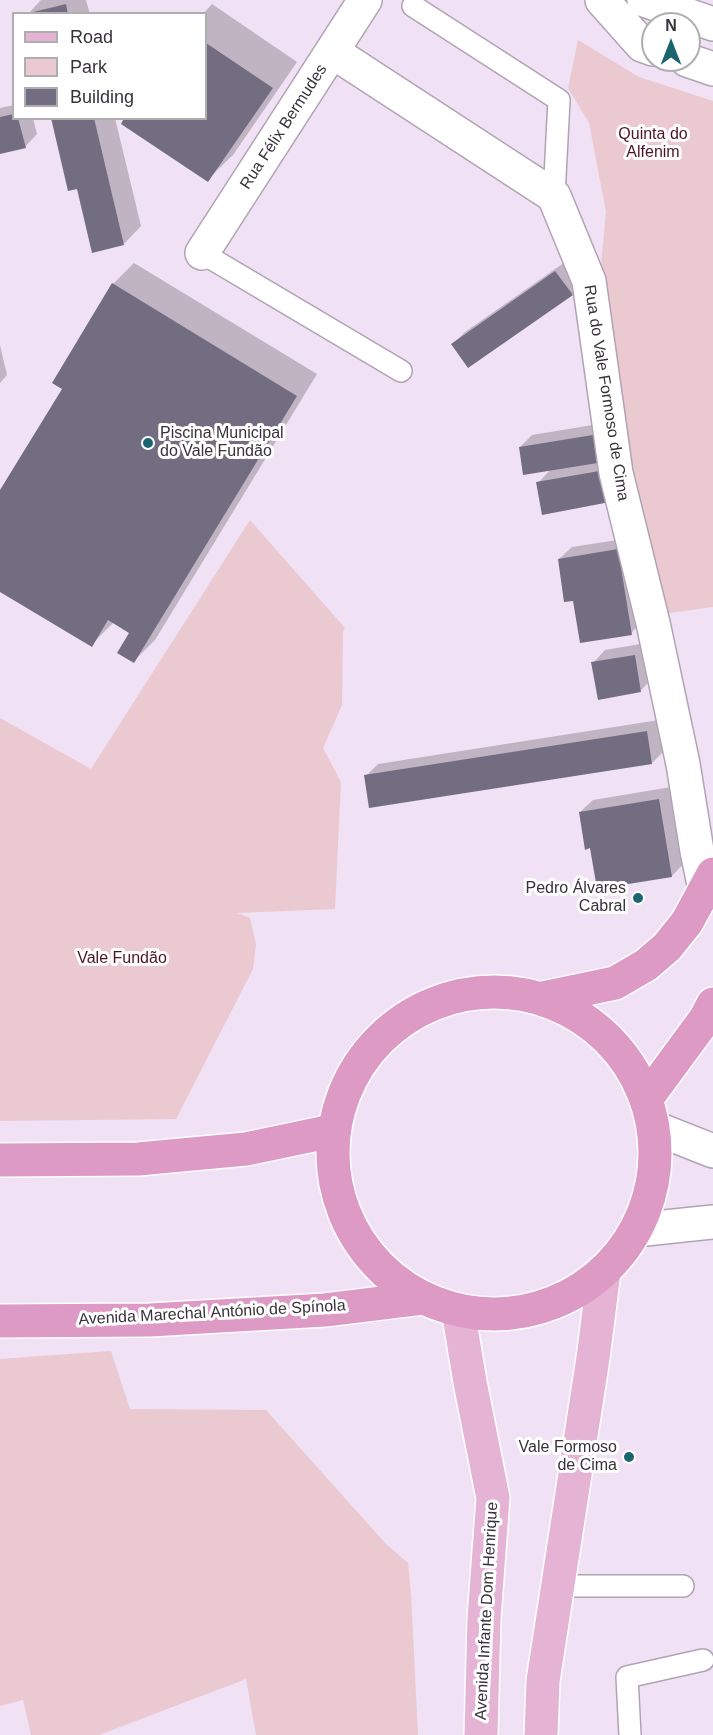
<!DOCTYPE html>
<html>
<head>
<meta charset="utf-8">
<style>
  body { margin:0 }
  #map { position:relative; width:713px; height:1735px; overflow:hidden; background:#f0e1f4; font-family:Arial,sans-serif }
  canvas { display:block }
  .legend { position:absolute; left:12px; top:12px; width:195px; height:108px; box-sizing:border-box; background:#fff; border:2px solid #afadb0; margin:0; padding:8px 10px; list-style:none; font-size:18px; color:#38323a }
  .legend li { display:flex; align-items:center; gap:12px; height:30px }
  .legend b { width:30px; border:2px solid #afadb0 }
  .north { position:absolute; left:641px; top:12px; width:60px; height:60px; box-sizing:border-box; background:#fff; border:2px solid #afadb0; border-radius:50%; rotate:0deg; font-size:16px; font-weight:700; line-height:24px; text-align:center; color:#38323a }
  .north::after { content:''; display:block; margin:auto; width:21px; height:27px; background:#1a6570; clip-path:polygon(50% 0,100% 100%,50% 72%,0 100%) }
</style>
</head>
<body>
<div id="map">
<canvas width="713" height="1735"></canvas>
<ul class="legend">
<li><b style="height:8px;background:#e5b3d3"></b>Road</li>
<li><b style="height:16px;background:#ebc9d1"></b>Park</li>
<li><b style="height:16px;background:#736d81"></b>Building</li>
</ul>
<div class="north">N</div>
</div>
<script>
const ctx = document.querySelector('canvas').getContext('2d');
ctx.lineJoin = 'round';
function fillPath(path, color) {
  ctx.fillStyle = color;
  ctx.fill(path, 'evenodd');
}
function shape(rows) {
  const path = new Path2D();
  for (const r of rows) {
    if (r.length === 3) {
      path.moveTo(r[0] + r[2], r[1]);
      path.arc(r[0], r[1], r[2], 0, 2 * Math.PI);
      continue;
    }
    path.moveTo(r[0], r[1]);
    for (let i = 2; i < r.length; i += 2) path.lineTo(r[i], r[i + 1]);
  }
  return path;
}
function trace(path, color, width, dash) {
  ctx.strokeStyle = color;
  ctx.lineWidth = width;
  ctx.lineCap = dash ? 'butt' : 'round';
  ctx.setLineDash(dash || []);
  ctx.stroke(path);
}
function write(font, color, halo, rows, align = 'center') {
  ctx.font = font + ' Arial,sans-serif';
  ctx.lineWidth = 6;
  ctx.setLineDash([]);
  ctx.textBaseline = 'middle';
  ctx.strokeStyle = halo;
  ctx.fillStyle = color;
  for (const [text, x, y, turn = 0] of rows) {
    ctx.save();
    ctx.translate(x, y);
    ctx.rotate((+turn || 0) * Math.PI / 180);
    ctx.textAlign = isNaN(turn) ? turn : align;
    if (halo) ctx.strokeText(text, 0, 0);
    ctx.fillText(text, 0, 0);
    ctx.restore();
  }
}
fillPath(shape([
  [578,40,639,77,713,101,713,607,669,613,653,563,624,436,600,275,606,212,589,123,568,88],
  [250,520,345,628,343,631,342,705,323,748,341,782,335,909,237,913,250,918,256,944,253,969,176,1119,0,1121,0,718,91,769],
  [111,1351,130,1409,266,1410,386,1544,408,1563,411,1594,418,1735,256,1735,246,1679,99,1735,31,1735,23,1700,0,1706,0,1359]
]), '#ebc9d1');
fillPath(shape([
  [41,0,86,0,90,14,28,14],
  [212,4,297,62,233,155,207,180,206,14,203,14],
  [14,105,14,118,33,118,37,134,25,147,0,153,0,108],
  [52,118,115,118,141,226,124,244,79,187],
  [568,260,584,282,572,294,453,344,465,332],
  [134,263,317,374,155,640,134,661,131,633,114,622,91,645,0,590,0,493,64,388,113,284],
  [0,345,7,375,0,383],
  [611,422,622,489,538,483,551,469,520,447,532,435],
  [630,538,643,621,631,633,574,599,559,559,572,547],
  [646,643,652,679,640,691,593,663,605,650],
  [659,720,664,751,652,763,366,776,378,764],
  [671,787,684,863,672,876,592,847,580,812,593,800]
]), '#0003');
fillPath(shape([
  [66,4,68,14,29,14,29,13],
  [206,43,273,88,208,182,121,124,124,118,206,118],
  [14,114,14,118,18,118,26,148,0,154,0,117],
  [51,118,94,118,124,245,92,253,77,189,68,191],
  [555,271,573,295,468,368,451,344],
  [112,283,297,396,134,663,117,653,129,633,108,620,92,647,0,592,0,490,62,389,52,383],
  [599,434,604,462,523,475,519,447],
  [605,470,610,502,542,515,536,482],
  [618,549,632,635,580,643,573,601,564,602,558,559],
  [635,655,641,692,598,700,591,662],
  [647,731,652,764,369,808,364,775],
  [659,799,672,877,597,889,590,848,585,850,579,812]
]), '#736d81');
const service = shape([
  [413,6,559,100,554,196],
  [202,253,401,371],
  [557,1586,683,1586],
  [630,1735,627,1677,703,1660]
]);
const minor = shape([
  [333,52,554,196,589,281,616,473,653,623,683,764,697,851,705,889],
  [202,253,365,0],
  [655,1128,713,1151],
  [636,1230,713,1222]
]);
const tertiary = shape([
  [602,0,642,45,653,49],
  [644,0,713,24],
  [687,60,713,69]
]);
const primary = shape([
  [458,1310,470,1382,493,1498,484,1618,481,1735],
  [541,1735,543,1681,593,1358,604,1272]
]);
const trunk = shape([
  [494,1153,161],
  [543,998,615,983,646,965,667,947,687,922,713,874],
  [647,1098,705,1019,713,1004],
  [0,1160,138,1159,246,1149,332,1131],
  [0,1321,150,1320,325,1310,423,1298]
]);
trace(service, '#b1a3b5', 24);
trace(minor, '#b1a3b5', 36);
trace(tertiary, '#b1a3b5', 36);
trace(primary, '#fff', 36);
trace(trunk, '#fff', 36);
trace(service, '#fff', 21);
trace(minor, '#fff', 33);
trace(tertiary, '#fff', 33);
trace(primary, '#e5b3d3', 33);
trace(trunk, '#dc9ac4', 33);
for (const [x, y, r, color] of [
  [148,443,6,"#1a6570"],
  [638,898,6,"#1a6570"],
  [629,1457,6,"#1a6570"]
]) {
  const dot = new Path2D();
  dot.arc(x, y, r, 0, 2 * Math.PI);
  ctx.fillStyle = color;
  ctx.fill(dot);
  trace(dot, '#fff', 2);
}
write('16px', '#38323a', '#fff', [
  ["Rua Félix Bermudes",284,127,-57],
  ["Rua do Vale Formoso de Cima",606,393,81],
  ["Avenida Marechal António de Spínola",212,1313,-3],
  ["Avenida Infante Dom Henrique",487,1611,-87]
]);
write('16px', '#4d1427', '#fff', [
  ["Quinta do",653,135],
  ["Alfenim",653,153],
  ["Vale Fundão",122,959]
]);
write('16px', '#38323a', '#fff', [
  ["Piscina Municipal",160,434,"left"],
  ["do Vale Fundão",160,452,"left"],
  ["Pedro Álvares",626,889],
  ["Cabral",626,907],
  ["Vale Formoso",617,1448],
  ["de Cima",617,1466]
], 'right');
</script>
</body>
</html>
